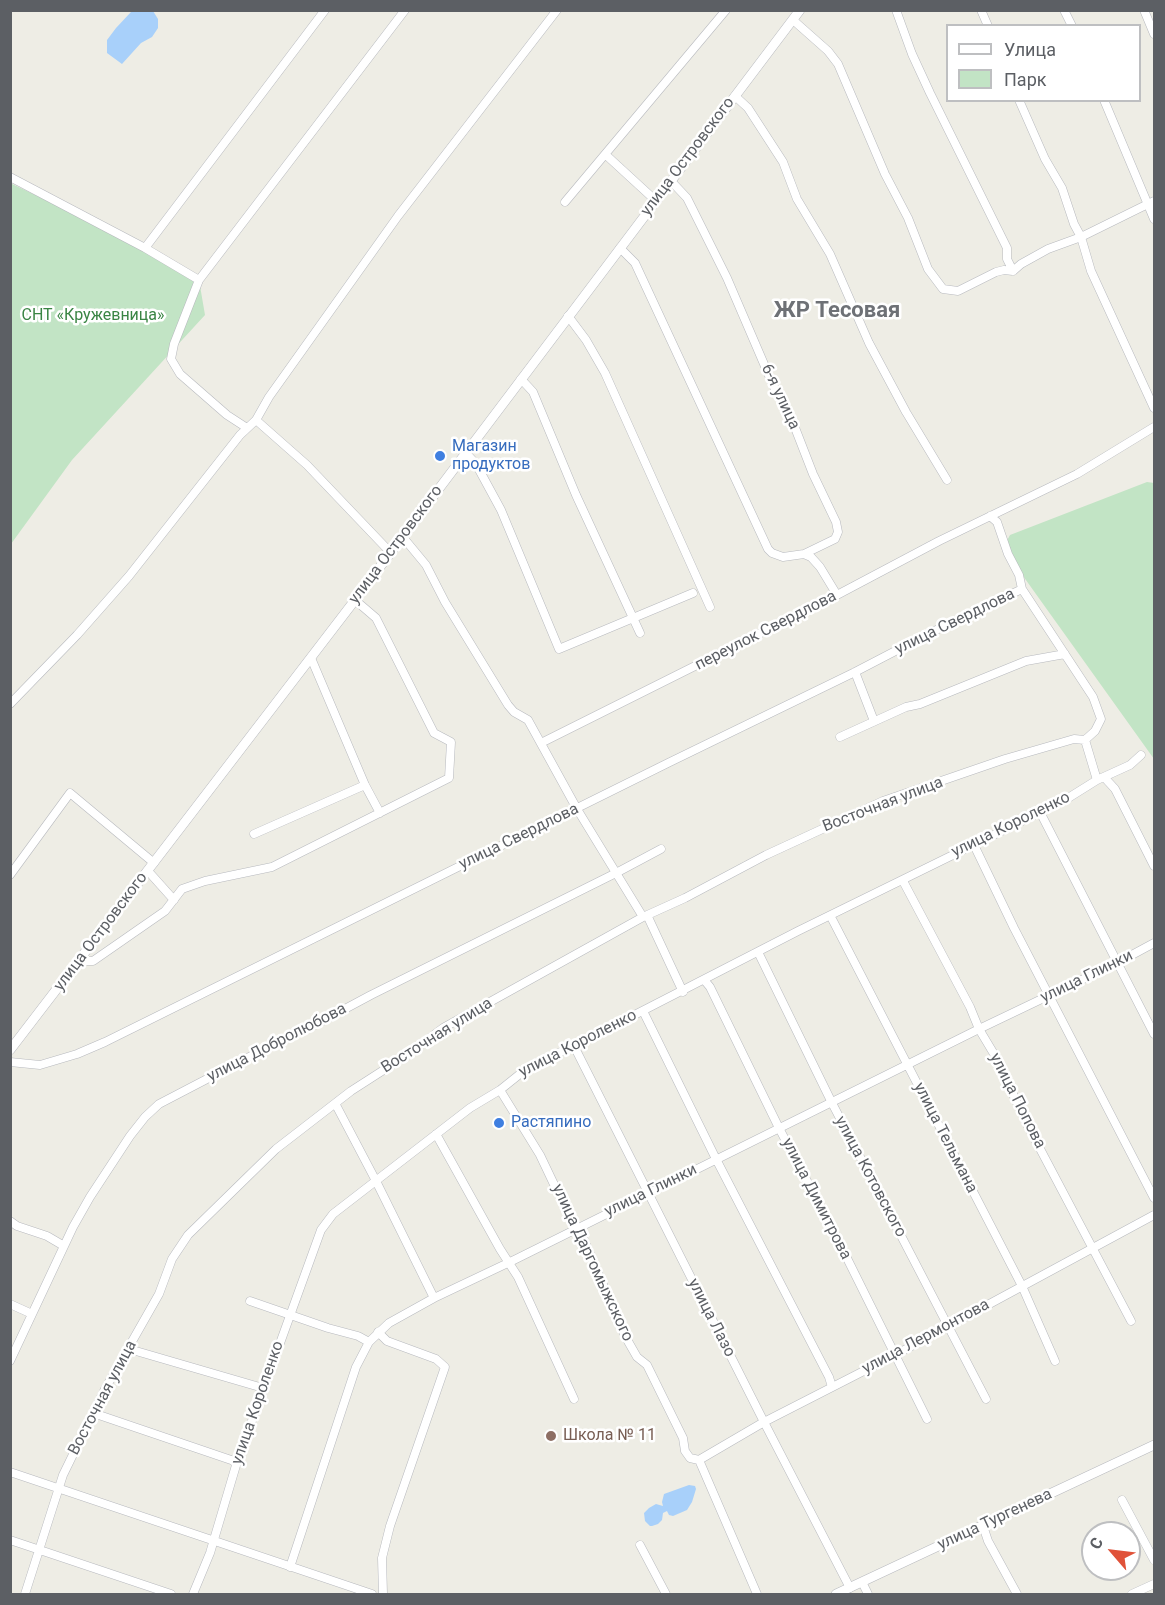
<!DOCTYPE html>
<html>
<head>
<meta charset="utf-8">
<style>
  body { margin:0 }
  #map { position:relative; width:1165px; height:1605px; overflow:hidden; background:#eeede5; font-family:Roboto,sans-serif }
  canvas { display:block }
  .frame { position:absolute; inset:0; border:12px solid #5c5f64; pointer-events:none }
  .legend { position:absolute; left:946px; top:24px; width:195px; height:78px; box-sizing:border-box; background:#fff; border:2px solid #bebfc1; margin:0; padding:8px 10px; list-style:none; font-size:18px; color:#5c5f64 }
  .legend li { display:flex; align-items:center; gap:12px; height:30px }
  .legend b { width:30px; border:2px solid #bebfc1 }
  .north { position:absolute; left:1081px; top:1521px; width:60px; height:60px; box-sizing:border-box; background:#fff; border:2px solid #bebfc1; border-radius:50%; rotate:298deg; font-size:16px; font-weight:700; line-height:24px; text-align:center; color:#5c5f64 }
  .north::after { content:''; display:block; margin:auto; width:21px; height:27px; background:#e05239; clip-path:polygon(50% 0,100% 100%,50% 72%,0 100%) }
</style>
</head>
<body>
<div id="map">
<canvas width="1165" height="1605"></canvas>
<div class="frame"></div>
<ul class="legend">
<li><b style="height:8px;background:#fff"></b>Улица</li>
<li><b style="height:16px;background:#c2e4c5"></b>Парк</li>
</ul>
<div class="north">С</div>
</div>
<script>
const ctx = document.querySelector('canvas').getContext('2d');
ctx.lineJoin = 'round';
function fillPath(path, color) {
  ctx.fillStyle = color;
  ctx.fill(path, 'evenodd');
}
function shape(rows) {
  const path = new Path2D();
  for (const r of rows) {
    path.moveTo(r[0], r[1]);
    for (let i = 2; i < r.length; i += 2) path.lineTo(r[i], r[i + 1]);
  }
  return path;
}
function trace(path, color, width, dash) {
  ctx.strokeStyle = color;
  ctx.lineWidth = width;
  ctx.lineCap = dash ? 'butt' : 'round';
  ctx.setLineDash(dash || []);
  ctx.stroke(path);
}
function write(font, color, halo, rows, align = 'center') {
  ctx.font = font + ' Roboto,sans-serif';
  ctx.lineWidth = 5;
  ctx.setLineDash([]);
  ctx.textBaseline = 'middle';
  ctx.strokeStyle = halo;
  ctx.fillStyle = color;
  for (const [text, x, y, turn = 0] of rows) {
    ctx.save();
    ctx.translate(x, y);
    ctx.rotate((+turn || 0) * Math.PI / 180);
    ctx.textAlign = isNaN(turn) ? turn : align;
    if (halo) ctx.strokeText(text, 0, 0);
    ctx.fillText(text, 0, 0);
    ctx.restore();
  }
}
fillPath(shape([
  [10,183,84,218,199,280,205,315,72,460,11,544],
  [1147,482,1154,483,1154,759,1003,548,1010,535]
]), '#c2e4c5');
fillPath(shape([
  [135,11,153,11,158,19,158,28,152,37,141,43,122,64,107,53,107,40,116,28,131,12],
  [689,1485,695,1486,696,1489,692,1502,687,1510,673,1516,669,1515,667,1511,663,1513,662,1520,658,1524,652,1526,650,1526,645,1521,644,1513,649,1508,656,1504,663,1506,662,1502,664,1494]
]), '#a8d0fa');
const minor = shape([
  [896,10,912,54,930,93,1007,248,1007,259,1013,271],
  [981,10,988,26],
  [1064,10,1072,26],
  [1144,10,1154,34],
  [793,20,828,51,838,64,885,174,908,218,928,269,943,289,958,291,996,272,1004,270,1013,271],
  [735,96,748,108,783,162,797,199,830,254,869,343,906,412,947,480],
  [1019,100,1045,159,1062,188,1074,224,1081,237,1091,271,1154,408],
  [1104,100,1154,219],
  [606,155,655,200],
  [10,177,145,248,199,280],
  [671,181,687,198,727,278,773,385,792,420,813,474,836,522,838,532,835,539,804,554,811,557,820,567,837,595],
  [565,202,726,10],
  [145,248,325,10],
  [620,248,635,263,768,549,772,553,783,557,804,554],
  [1013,271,1021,264,1048,249,1081,237,1154,201],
  [568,316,586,340,605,373,710,607],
  [521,379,533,392,576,495,640,633],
  [256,420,307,465,390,552],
  [247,428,227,415,180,374,171,359,174,344,199,280,405,10],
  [466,453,476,464,501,510,559,649,693,593],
  [990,516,997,522,1008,554,1019,575,1022,589,1093,697,1101,719,1095,731,1085,740,1097,780],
  [402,536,426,565,445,602,508,705,514,712,528,720,577,809,643,917],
  [311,658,365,785,380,813],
  [855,672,874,721],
  [10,704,77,635,129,576,240,435,256,420,269,397,398,216,557,10],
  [840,737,906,707,920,704,1026,661,1065,654],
  [541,743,837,595,939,541,1077,474,1154,427],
  [1104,777,1115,789,1154,866],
  [1040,812,1154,1034],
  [254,834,365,785],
  [974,845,1014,928,1154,1198],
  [148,871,174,900],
  [10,875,70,793,154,863],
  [903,881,970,1007,979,1029,994,1054,1028,1126,1131,1321],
  [647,915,683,992],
  [831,917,1022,1286,1055,1361],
  [758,952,832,1103,986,1399],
  [79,961,93,961,165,911,182,889,205,881,272,867,449,778,451,742,434,733,376,618,355,600],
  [705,981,710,987,779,1128,834,1232,927,1419],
  [643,1011,716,1159,829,1377,832,1387],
  [574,1046,764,1422,850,1588],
  [10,1062,40,1065,77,1054,105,1042,670,762,855,672,930,633,1022,589],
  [500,1090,540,1155,560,1197,584,1240,625,1336,637,1357,647,1365,683,1438,685,1451,690,1458,699,1460,757,1594],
  [336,1105,376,1181,434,1298],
  [436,1134,500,1249,518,1277,574,1399],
  [10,1221,17,1226,47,1236,64,1246],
  [250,1301,328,1328,358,1336,369,1342],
  [10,1304,32,1314],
  [378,1332,387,1341,436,1359,445,1367,390,1526,382,1558,383,1594],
  [129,1349,263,1388],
  [10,1361,73,1227,90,1197,130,1136,145,1117,159,1104,276,1043,315,1025,371,995,616,873,661,849],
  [93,1413,237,1462],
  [699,1460,764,1422,895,1355,1154,1215],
  [10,1472,372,1594],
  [1122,1500,1154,1560],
  [983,1526,988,1541,1017,1594],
  [10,1540,171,1594],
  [640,1545,666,1594],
  [290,1567,356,1367,369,1342,389,1323,434,1298,510,1262,979,1029,1117,963,1154,943],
  [862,1582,868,1594],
  [25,1594,63,1475,105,1389,159,1294,172,1259,188,1235,276,1149,351,1091,407,1055,443,1028,643,917,685,898,766,855,883,801,1005,759,1074,739,1085,740],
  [193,1594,210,1553,237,1462,321,1230,333,1214,470,1108,500,1090,530,1066,574,1046,798,931,1065,800,1097,780,1130,765,1141,755],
  [1132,1594,1154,1584]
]);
const tertiary = shape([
  [10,1050,355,600,800,10],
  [836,1594,1154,1445]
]);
trace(minor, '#b7b9be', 9);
trace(tertiary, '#b7b9be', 10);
trace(minor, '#fff', 8);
trace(tertiary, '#fff', 9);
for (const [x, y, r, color] of [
  [440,456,6,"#3f7fe0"],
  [499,1123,6,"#3f7fe0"],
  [551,1436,6,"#8d6e63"]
]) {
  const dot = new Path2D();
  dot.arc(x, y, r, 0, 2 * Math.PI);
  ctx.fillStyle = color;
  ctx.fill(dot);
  trace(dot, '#fff', 2);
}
write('16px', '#5c5f64', '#fff', [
  ["улица Островского",688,157,-53],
  ["6-я улица",780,397,65],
  ["улица Островского",396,545,-53],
  ["улица Свердлова",955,622,-26],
  ["переулок Свердлова",766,631,-27],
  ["Восточная улица",883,805,-21],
  ["улица Короленко",1011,825,-26],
  ["улица Свердлова",519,837,-26],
  ["улица Островского",101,932,-53],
  ["улица Глинки",1087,977,-26],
  ["Восточная улица",437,1036,-32],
  ["улица Добролюбова",277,1043,-27],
  ["улица Короленко",578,1044,-27],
  ["улица Попова",1017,1101,63],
  ["улица Тельмана",945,1138,63],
  ["улица Котовского",870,1177,62],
  ["улица Глинки",651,1191,-26],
  ["улица Димитрова",816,1199,63],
  ["улица Даргомыжского",592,1263,65],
  ["улица Лазо",711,1318,63],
  ["улица Лермонтова",926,1337,-28],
  ["Восточная улица",103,1398,-62],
  ["улица Короленко",258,1403,-71],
  ["улица Тургенева",995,1520,-25]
]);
write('16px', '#3a8544', '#fff', [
  ["СНТ «Кружевница»",93,316]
]);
write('16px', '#366cbe', '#fff', [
  ["Магазин",452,447],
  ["продуктов",452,465],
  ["Растяпино",511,1123]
], 'left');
write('16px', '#785e54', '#fff', [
  ["Школа № 11",563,1436]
], 'left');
write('bold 22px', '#6e7176', '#fff', [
  ["ЖР Тесовая",837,311]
]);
</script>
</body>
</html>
